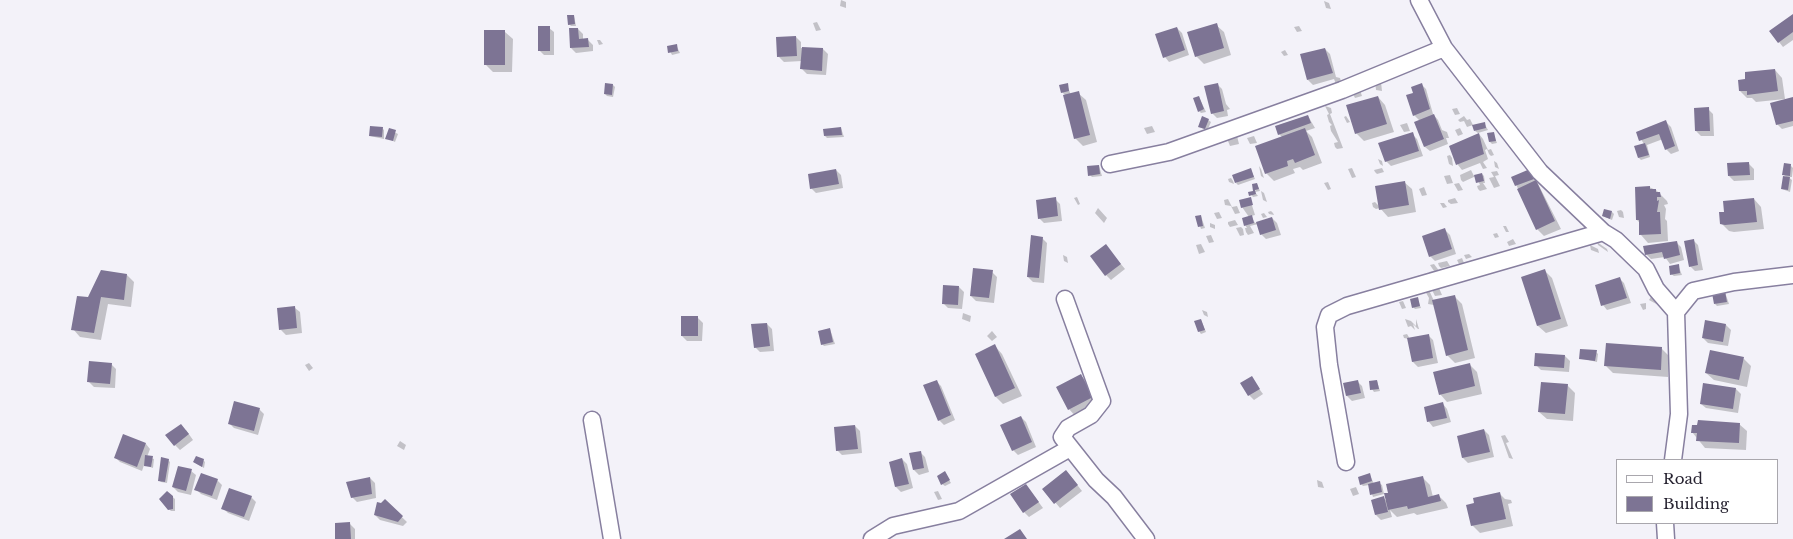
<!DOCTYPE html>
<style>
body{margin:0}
#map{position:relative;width:1793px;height:539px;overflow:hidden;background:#f3f2f9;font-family:"Libre Baskerville",serif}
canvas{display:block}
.legend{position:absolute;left:1616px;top:459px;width:162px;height:65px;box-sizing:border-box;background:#fff;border:1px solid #a9a7ad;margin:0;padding:6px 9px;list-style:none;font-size:15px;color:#272331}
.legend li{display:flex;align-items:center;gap:10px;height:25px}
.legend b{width:25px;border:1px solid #a9a7ad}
</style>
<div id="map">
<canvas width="1793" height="539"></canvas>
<ul class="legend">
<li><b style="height:6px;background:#fff"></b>Road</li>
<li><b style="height:14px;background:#7d7494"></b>Building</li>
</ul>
</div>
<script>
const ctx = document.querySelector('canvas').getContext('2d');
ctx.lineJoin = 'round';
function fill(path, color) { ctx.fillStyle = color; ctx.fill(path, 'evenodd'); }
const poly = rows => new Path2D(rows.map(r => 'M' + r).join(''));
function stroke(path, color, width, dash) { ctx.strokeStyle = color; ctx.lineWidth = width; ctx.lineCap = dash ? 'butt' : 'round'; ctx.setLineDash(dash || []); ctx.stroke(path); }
fill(poly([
 [841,0,846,2,846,8,840,6],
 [1324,1,1329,3,1331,9,1326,8],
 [1793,15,1793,40,1783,47,1779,42],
 [574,16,576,26,571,26,569,24],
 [817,22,821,30,816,31,813,23],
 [1216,25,1224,32,1231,55,1204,64,1196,56],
 [1299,26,1302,31,1297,32,1294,27],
 [549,28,554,32,554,55,544,55,539,50],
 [1177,28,1182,33,1189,55,1169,62,1165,57],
 [578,29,583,34,583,40,588,40,593,45,593,51,576,53,571,48],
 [505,32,513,39,512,72,493,72,486,65],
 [796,37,801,42,801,48,823,49,828,54,826,75,807,74,802,69,802,61,784,62,779,57],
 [597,40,600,40,603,44,599,45],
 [676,45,680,53,672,55,668,47],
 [1325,49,1330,54,1336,77,1340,78,1342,85,1336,84,1334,79,1313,85,1308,80],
 [1285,50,1288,55,1284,56,1281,52],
 [1775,70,1782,78,1785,99,1756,102,1752,98,1747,98,1740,91],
 [1375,80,1381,82,1382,91,1376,90],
 [1421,84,1426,89,1433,114,1438,120,1442,130,1447,132,1449,138,1446,138,1448,144,1430,151,1425,147,1420,121,1414,115,1414,93],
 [613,85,615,87,613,97,607,96,605,94],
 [1067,85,1071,95,1078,93,1086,100,1097,142,1083,146,1075,138,1066,96,1062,92],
 [1218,85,1222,89,1226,104,1230,109,1227,110,1228,116,1217,118,1212,113],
 [1351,90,1360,90,1362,96,1355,98],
 [1199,97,1206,112,1201,113,1199,111],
 [1378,97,1385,105,1394,132,1364,141,1356,133],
 [1793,99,1793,126,1782,129,1777,124],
 [1325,106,1331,108,1332,113,1330,114,1343,148,1337,149,1335,147,1334,143,1338,142,1331,131,1330,126,1332,125,1329,122,1327,115,1329,114],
 [1457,108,1460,114,1455,115,1452,109],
 [1708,109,1713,114,1714,136,1701,136,1696,131],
 [1308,116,1315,128,1306,131,1312,137,1322,163,1303,170,1300,167,1293,169,1295,173,1274,181,1266,173,1283,138,1279,134],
 [1346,116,1350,122,1347,123,1344,117],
 [1464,116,1467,120,1470,119,1473,125,1467,127,1464,121,1460,122,1458,120],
 [1208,120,1211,122,1207,131,1200,127],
 [1666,122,1671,127,1679,151,1671,154,1666,149,1663,139,1647,145,1650,157,1641,160,1639,158,1644,144,1637,133],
 [1407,123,1410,131,1404,132,1400,125],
 [1484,123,1488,130,1478,133,1475,131],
 [1152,126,1155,132,1147,134,1144,128],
 [382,128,384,130,384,139,370,136],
 [841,128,844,137,827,138,825,136],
 [1460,128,1463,134,1458,136,1455,130],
 [390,130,398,134,395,142,387,138],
 [1493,133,1497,143,1492,144,1490,142],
 [1412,134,1417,139,1423,156,1391,166,1386,161],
 [1479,134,1483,139,1488,150,1491,149,1494,155,1491,156,1489,154,1487,149,1485,150,1488,159,1483,162,1487,168,1483,169,1480,163,1462,170,1458,165,1450,146],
 [1226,136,1237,136,1239,144,1230,146],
 [1254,136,1257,143,1250,144,1247,138],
 [1450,155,1452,158,1453,166,1449,164,1447,156],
 [1378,159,1382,161,1383,166,1380,164],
 [1494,161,1497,163,1499,169,1495,167],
 [1749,164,1754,169,1754,180,1734,181,1729,176],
 [1099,166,1102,176,1092,177,1090,175],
 [1259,166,1261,169,1264,178,1261,176],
 [1791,166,1793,168,1792,177,1788,177,1792,180,1790,192,1782,189,1787,178,1783,174],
 [1352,168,1356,177,1352,178,1348,169],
 [1382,168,1384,172,1377,174,1375,172,1374,170],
 [836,170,841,175,843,188,816,193,811,188],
 [1251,170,1255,179,1238,185,1236,183],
 [1471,170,1474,176,1482,174,1484,176,1485,183,1483,183,1487,189,1480,191,1478,189,1477,186,1480,185,1476,176,1463,182,1461,180,1460,175],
 [1497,171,1499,175,1495,176,1500,186,1494,188,1489,178,1494,177,1491,172],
 [1450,175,1453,183,1447,184,1444,176],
 [1534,176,1561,229,1544,236,1537,229,1513,178],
 [1231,178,1233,181,1234,184,1229,182,1228,179],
 [1328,182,1331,189,1328,190,1324,183],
 [1404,182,1412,189,1416,212,1388,217,1380,208,1376,209,1373,207,1372,203,1375,202,1380,207],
 [1459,183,1463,190,1458,191,1454,184],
 [1257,184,1260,191,1255,192,1258,196,1253,197,1250,193,1256,191,1254,189],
 [1424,187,1427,195,1422,196,1419,189],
 [1649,187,1656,190,1667,201,1668,204,1664,205,1666,209,1665,219,1667,221,1668,241,1648,243,1641,235,1640,223,1637,220],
 [1261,191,1264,193,1267,202,1263,200],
 [1077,197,1080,204,1078,205,1074,198],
 [1455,198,1458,203,1451,204,1448,202,1448,200],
 [1055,199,1060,204,1062,221,1044,223,1039,218],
 [1228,199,1232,207,1237,206,1240,213,1235,214,1231,206,1225,205,1224,200],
 [1250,199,1255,215,1251,216,1255,223,1272,218,1277,223,1281,235,1266,239,1261,234,1258,224,1250,226,1254,233,1248,235,1246,232,1245,228,1247,228,1245,225,1249,217,1242,207],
 [1754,199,1761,207,1764,229,1734,232,1729,231,1721,223,1725,213],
 [1440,203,1444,203,1447,207,1443,208],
 [1098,208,1107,218,1104,223,1095,213],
 [1621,210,1623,212,1624,218,1619,217,1617,211],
 [1271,211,1273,213,1274,215,1269,214,1268,212],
 [1219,212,1222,218,1217,219,1214,213],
 [1612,212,1614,214,1612,220,1603,216],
 [1264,213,1267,217,1263,218,1261,214],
 [1201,216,1205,228,1201,229,1197,217],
 [1235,220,1238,225,1230,227,1228,224,1228,222],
 [1210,223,1215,225,1215,229,1210,227],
 [1503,226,1506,226,1509,232,1506,232],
 [1241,227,1246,232,1243,229,1244,235,1240,236,1236,228],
 [1445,230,1450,235,1456,254,1435,261,1430,256],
 [1497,233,1499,237,1495,238,1493,234],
 [1211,235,1214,242,1209,243,1206,236],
 [1042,238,1047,243,1044,283,1033,282,1028,277],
 [1513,239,1516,244,1509,246,1507,242],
 [1693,240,1698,245,1703,270,1695,271,1690,266],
 [1597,242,1607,249,1608,252,1598,245],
 [1676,242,1681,247,1684,260,1670,264,1665,257,1651,259,1646,254],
 [1201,244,1205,252,1199,254,1196,245],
 [1590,245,1598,249,1599,253,1591,250],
 [1106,246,1125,269,1111,280,1106,275],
 [1469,254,1472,257,1466,259,1464,255],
 [1063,255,1067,257,1068,263,1064,261],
 [1462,258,1464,263,1459,264,1457,260],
 [1447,261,1450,266,1441,268,1439,266,1438,263],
 [1434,264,1440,272,1430,276,1429,272,1434,271,1430,265],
 [1678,265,1682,275,1674,276,1671,274],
 [1545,271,1552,278,1568,326,1546,333,1538,326],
 [992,272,997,277,994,303,976,301,971,296],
 [127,275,134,282,131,307,108,304,101,340,80,337,73,329,88,299],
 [1619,278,1624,283,1631,303,1607,310,1603,305],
 [959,287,964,292,962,309,948,308,943,303],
 [1439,288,1442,295,1435,296,1432,290],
 [1429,290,1434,301,1454,296,1462,304,1475,358,1455,363,1447,355,1434,305,1428,304,1429,298,1425,291],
 [1725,292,1729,304,1717,306,1715,304],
 [1652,295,1660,306,1649,300],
 [1417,298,1421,308,1415,309,1413,307],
 [1403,301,1406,308,1402,309,1399,302],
 [1646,303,1646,309,1643,310,1640,304],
 [295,308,300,312,302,333,286,335,281,330],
 [1202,310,1207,312,1208,317,1204,315],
 [963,313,971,316,970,322,962,319],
 [698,318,703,323,702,341,687,341,682,336],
 [1405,319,1411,321,1416,326,1416,319,1419,329,1418,329,1413,324,1415,330,1411,326,1408,327],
 [1201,320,1206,332,1201,334,1199,331],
 [1706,321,1726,325,1731,330,1728,346,1708,343,1703,338],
 [767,324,772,329,774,351,760,352,755,347],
 [830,329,835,344,824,346,822,344],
 [992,331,997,337,992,341,987,336],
 [1407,334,1410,339,1428,335,1433,340,1438,363,1418,367,1413,362,1409,339,1404,338,1403,335],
 [995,346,1002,354,1022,396,1003,404,996,397,976,354],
 [1662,349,1669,356,1668,377,1613,373,1606,366],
 [1596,352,1598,354,1597,362,1580,358],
 [1537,354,1565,356,1570,361,1569,372,1541,370,1536,365],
 [1744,359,1751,366,1747,387,1714,380,1706,373],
 [309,363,313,368,309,371,305,365],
 [111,364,116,369,115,388,94,387,89,382],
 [1469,364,1477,372,1482,394,1447,402,1440,394],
 [1081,376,1089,383,1100,405,1076,417,1069,409],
 [1251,378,1263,394,1254,400,1249,395],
 [936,381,941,386,955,420,944,425,939,420],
 [1357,381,1362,386,1365,398,1352,401,1347,396,1345,384],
 [1377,381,1380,391,1374,392,1372,389],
 [1567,385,1575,393,1573,421,1547,419,1539,412],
 [1736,389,1741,394,1738,413,1706,408,1701,404],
 [1443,404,1447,409,1451,422,1433,427,1429,422,1425,408],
 [259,409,264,414,258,435,234,428,229,423],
 [1021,417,1026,422,1036,447,1018,455,1013,450],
 [1739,424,1747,431,1746,450,1705,448,1692,432,1699,426],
 [855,426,860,431,862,453,842,455,837,450],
 [186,430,193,440,180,450,175,445],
 [1484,430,1489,435,1494,457,1468,463,1463,458,1458,437],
 [1505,435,1509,442,1506,443,1513,459,1509,458,1503,441,1501,436],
 [400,441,406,445,404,450,397,446],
 [146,444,150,449,147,457,154,459,153,468,144,465,142,471,120,462,115,457],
 [920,452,925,457,929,472,919,475,914,470],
 [902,459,907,464,913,488,901,492,896,487,890,463],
 [168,460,170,462,167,483,161,482,159,480],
 [203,460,205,462,204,468,194,462],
 [191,471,196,475,191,495,178,492,173,487],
 [945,473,951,483,945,486,942,484],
 [1370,475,1374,484,1379,483,1382,485,1384,494,1373,497,1369,485,1363,486,1361,484],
 [1071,477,1082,491,1060,508,1044,489],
 [1422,477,1430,485,1433,497,1439,496,1446,503,1448,508,1417,515,1414,513,1397,517,1390,510,1392,517,1381,520,1376,515,1372,501,1383,498,1388,502],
 [370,478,375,483,376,498,357,502,352,497],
 [217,480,222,485,217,500,201,494,196,489],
 [1317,480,1322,482,1324,488,1318,487],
 [1026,485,1043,508,1029,517,1024,512],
 [1356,487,1359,494,1353,496,1350,489],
 [938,491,942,499,938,500,934,492],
 [167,492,175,499,175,511,171,511,160,500],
 [1499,493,1505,499,1511,500,1512,503,1508,504,1513,526,1480,533,1472,525],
 [251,497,256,502,249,521,228,513,223,508],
 [385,501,407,522,403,526,380,520,375,515],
 [350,524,355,529,355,539,337,539]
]), '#0003');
fill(poly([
 [1793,14,1793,32,1778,43,1769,31],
 [567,15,574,15,575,24,568,25],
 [1217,23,1224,48,1195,57,1187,32],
 [538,26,550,26,550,51,538,51],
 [1177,27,1185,50,1163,58,1155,34],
 [569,28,578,28,579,39,588,38,589,47,570,48],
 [484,30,505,30,505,65,484,65],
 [796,36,797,56,777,57,776,37],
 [677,44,678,51,668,53,667,46],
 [802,47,823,48,822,71,800,69],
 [1325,48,1333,73,1307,80,1300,54],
 [1775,69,1778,91,1747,95,1747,91,1739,91,1738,80,1745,79,1745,72],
 [605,83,613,84,612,95,604,94],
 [1068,83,1069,91,1061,93,1059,85],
 [1218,83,1224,111,1211,114,1204,86],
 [1422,83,1430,109,1413,116,1406,95,1413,93,1411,87],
 [1079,91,1090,135,1074,139,1063,95],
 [1199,96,1204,109,1198,112,1193,98],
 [1378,96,1387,124,1355,134,1346,105],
 [1793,97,1793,121,1776,125,1770,103],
 [1709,107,1710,131,1695,131,1694,108],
 [1434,114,1444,139,1424,147,1414,122],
 [1308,115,1311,123,1278,135,1275,126],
 [1202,116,1209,119,1205,129,1198,127],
 [1666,120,1675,146,1665,150,1659,134,1639,141,1636,132],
 [1485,122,1486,128,1474,131,1472,125],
 [370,126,383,127,382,137,369,136],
 [841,127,842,135,824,136,823,129],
 [389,128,396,130,393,141,385,139],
 [1305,128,1315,155,1295,163,1293,159,1287,161,1288,166,1265,174,1255,146],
 [1413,132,1419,151,1385,162,1378,143],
 [1494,132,1496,141,1489,142,1487,133],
 [1479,133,1484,154,1456,165,1449,146],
 [1645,143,1649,155,1638,158,1634,146],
 [1749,162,1750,175,1728,176,1727,163],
 [1784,163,1791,164,1790,176,1782,175],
 [1099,165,1100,174,1088,176,1087,166],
 [1251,168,1254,177,1235,183,1232,175],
 [836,169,839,184,810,189,808,174],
 [1530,169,1534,179,1515,186,1511,177],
 [1482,173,1484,181,1476,183,1474,175],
 [1783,176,1790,177,1788,190,1781,189],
 [1536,180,1555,221,1536,230,1517,189],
 [1405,181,1409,205,1379,210,1375,186],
 [1257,183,1259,189,1255,190,1256,194,1249,196,1248,192,1253,191,1252,184],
 [1650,186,1650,189,1656,189,1656,192,1660,192,1661,197,1657,197,1657,201,1659,200,1657,212,1660,212,1661,234,1639,235,1639,220,1636,220,1635,187],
 [1056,197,1058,216,1038,219,1036,200],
 [1251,197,1253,205,1241,208,1239,200],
 [1754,198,1757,222,1725,225,1720,224,1719,212,1724,212,1723,201],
 [1604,209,1612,211,1610,219,1602,216],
 [1201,215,1203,226,1198,227,1195,216],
 [1252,215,1254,223,1244,226,1242,218],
 [1272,217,1276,230,1260,235,1256,222],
 [1445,228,1452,249,1429,257,1422,236],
 [1031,235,1043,237,1039,278,1027,277],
 [1694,239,1698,265,1689,267,1684,241],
 [1677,241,1680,255,1664,259,1662,252,1645,255,1643,246],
 [1106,244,1121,264,1105,276,1090,256],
 [1679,264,1680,273,1670,275,1669,266],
 [973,268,993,270,989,298,970,296],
 [1545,269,1561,319,1537,326,1521,277],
 [101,270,127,274,124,300,101,297,94,333,71,330,77,296,88,297],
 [1620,277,1627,298,1601,306,1595,285],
 [943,285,959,286,958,305,942,304],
 [1725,291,1727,302,1714,304,1712,293],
 [1455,295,1468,350,1446,356,1432,300],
 [1418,297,1420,306,1412,308,1410,299],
 [295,306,297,328,279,330,277,308],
 [681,316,698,316,698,336,681,336],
 [1201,319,1205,330,1198,332,1194,321],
 [1705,320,1726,324,1723,342,1702,338],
 [767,323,770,346,754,348,751,324],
 [830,328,833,342,821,345,818,331],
 [1429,334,1433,358,1412,362,1407,338],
 [1606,343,1662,347,1661,370,1604,366],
 [995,344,1015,388,995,397,975,354],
 [1580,349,1597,350,1595,361,1579,359],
 [1710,350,1744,357,1739,380,1705,373],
 [1535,353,1565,355,1564,368,1534,366],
 [89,361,112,363,110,384,87,382],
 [1470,363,1475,386,1439,395,1433,372],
 [1081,374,1093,397,1068,410,1056,387],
 [1252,376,1260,389,1248,396,1240,383],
 [937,380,951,415,938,421,923,385],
 [1358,380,1361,393,1346,396,1343,383],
 [1377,380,1379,389,1370,390,1369,381],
 [1541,382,1568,384,1565,414,1538,412],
 [1703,383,1736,388,1733,409,1700,404],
 [234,401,260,408,254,431,228,424],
 [1443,402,1447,418,1427,422,1424,407],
 [1021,416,1032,442,1012,451,1000,425],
 [1698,420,1740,423,1739,443,1696,441,1697,433,1691,433,1692,425,1697,425],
 [181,424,189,434,174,446,165,435],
 [855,425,858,449,836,451,834,427],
 [1484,429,1490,452,1462,458,1457,436],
 [123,434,146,443,137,467,114,458],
 [921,451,924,468,913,470,909,453],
 [145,455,153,456,151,467,144,466],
 [196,456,204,459,202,467,193,462],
 [161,457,169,459,165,482,158,481],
 [902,458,909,484,895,487,889,462],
 [178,466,192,469,186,491,172,487],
 [1066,470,1078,485,1054,504,1042,489],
 [945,471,950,480,941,485,937,476],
 [201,473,218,479,212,496,194,490],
 [1370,473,1372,481,1360,485,1358,477],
 [1423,476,1428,497,1439,494,1441,501,1408,509,1407,506,1388,510,1384,493,1388,493,1386,484],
 [370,477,372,494,351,498,346,482],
 [1380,481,1382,492,1370,495,1368,484],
 [1026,484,1039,502,1023,513,1010,494],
 [229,488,252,496,244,517,221,509],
 [167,491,173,496,173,509,168,510,159,499],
 [1500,492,1506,519,1471,526,1466,505,1474,503,1473,498],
 [1384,496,1388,512,1375,515,1371,500],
 [385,499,403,516,398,522,374,515,377,502,381,503],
 [350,522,351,539,335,539,335,523],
 [1020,529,1027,539,1004,539]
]), '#7d7494');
const minor = poly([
 [1419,0,1444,48],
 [1110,164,1169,152,1342,90,1444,48,1540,172,1603,232,1616,240,1646,269,1656,289,1676,312,1693,291,1734,282,1793,275],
 [1065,299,1102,401,1091,415,1068,428,1062,437,1096,480,1114,497,1146,539],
 [592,420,612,539],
 [1673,460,1679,414,1676,312],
 [1346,462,1329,365,1325,327,1329,315,1347,306,1603,232],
 [1665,523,1666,539],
 [872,539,893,526,959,511,1070,448]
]);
stroke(minor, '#877f9f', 19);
stroke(minor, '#fff', 16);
</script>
